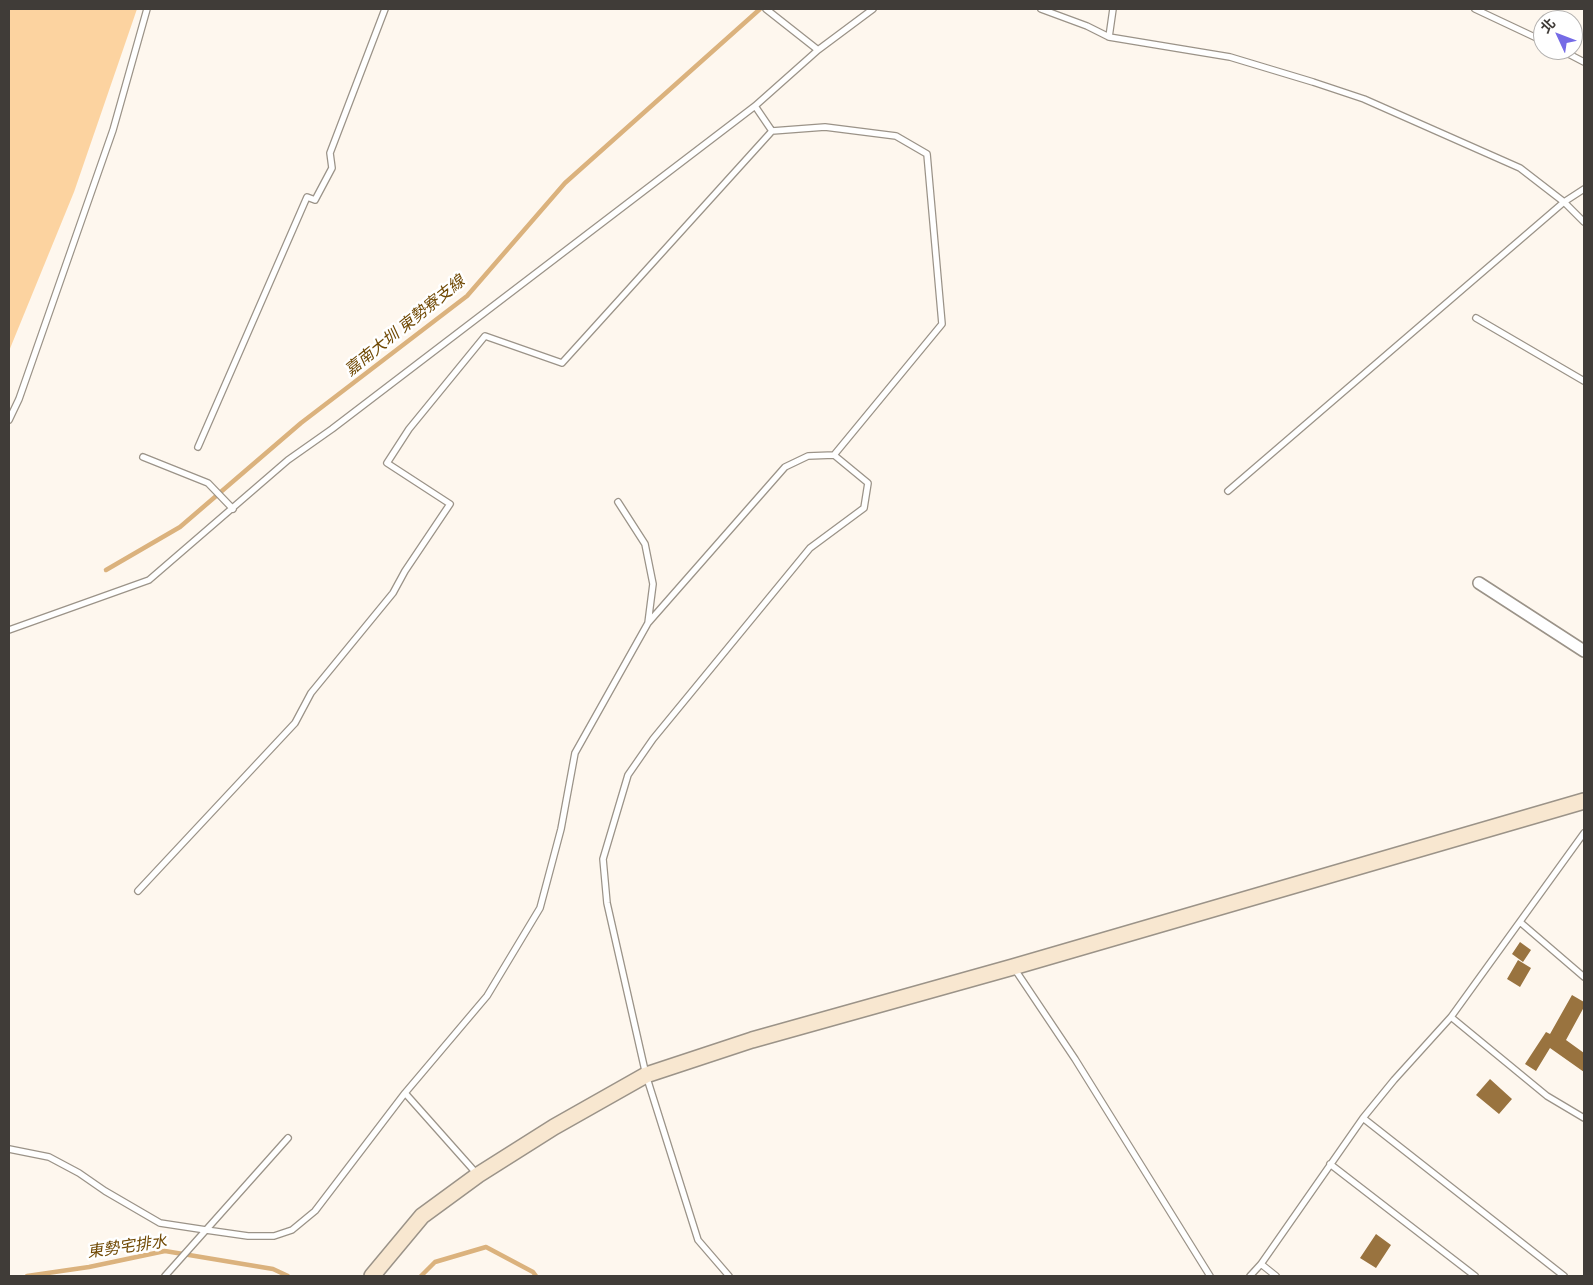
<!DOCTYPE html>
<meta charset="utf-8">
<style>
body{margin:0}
#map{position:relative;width:1593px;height:1285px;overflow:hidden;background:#fef7ee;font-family:Quicksand,"Noto Sans TC",sans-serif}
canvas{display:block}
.frame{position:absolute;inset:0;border:10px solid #403c38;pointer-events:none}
.north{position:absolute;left:1533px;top:10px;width:50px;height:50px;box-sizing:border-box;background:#fff;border:1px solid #b3b1af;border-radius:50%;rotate:313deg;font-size:14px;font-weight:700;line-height:20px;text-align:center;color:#403c38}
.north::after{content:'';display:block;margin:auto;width:18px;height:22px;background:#756be6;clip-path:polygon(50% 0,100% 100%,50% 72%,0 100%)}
</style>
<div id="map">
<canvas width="1593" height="1285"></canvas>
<div class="frame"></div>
<div class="north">北</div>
</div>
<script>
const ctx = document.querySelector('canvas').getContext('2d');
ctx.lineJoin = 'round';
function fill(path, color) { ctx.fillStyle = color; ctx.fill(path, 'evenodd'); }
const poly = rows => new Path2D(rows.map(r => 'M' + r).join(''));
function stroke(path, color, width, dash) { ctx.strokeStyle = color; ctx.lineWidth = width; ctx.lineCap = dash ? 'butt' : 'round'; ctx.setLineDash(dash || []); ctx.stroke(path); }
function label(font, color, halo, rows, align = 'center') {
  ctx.font = font + ' Quicksand,"Noto Sans TC",sans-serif'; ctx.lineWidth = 5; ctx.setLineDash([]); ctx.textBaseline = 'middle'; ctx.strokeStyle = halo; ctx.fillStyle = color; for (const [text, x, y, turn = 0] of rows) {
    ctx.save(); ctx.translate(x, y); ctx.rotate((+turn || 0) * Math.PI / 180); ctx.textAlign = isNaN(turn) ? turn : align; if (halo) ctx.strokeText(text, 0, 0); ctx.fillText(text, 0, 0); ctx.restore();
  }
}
fill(poly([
 [9,9,137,9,74,192,9,351]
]), '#fcd3a0');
stroke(poly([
 [106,570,180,527,301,423,467,296,565,183,760,9],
 [27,1276,89,1267,165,1251,273,1269,288,1276],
 [421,1276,435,1262,486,1247,533,1272,536,1276]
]), '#dbb27d', 4.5);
fill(poly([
 [1520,942,1531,950,1523,962,1512,954],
 [1518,960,1531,968,1520,987,1507,979],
 [1572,995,1584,1002,1584,1007,1566,1040,1584,1053,1584,1072,1550,1048,1536,1071,1525,1064,1546,1032,1550,1034],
 [1490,1079,1512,1099,1499,1114,1476,1095],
 [1376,1234,1391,1245,1376,1268,1360,1258]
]), '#99733f');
const lane = poly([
 [766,9,818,50,873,9],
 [1041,9,1087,26,1109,37,1230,57,1313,82,1364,99,1520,168,1564,202,1584,222],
 [1475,9,1543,41],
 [1109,37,1113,9],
 [1561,50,1584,62],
 [755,106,772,131,825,127,896,136,927,154,942,324,834,455],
 [1476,318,1584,381],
 [9,420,19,399,113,130,147,9],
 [198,447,307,197,315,200,332,168,330,153,385,9],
 [143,457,208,483,233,509],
 [1228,491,1564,202,1584,189],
 [648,623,785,467,808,456,834,455,868,483,864,508,810,548,653,739,628,775,603,859,607,903,646,1075,698,1240,729,1276],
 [9,630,149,580,288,460,332,429,755,106,818,50],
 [138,891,295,723,311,693,393,593,405,571,450,504,387,463,409,429,485,336,562,363,772,131],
 [1520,922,1584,977],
 [1014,968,1075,1059,1210,1276],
 [1451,1017,1547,1096,1584,1118],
 [405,1093,477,1174],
 [1363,1118,1564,1276],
 [9,1149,49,1157,79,1173,105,1191,160,1223,206,1230,288,1138],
 [1330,1164,1475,1276],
 [1261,1264,1276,1276],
 [165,1276,206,1230,248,1236,274,1236,292,1230,315,1211,405,1093,487,996,540,908,561,829,575,753,648,623,653,584,645,544,618,502],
 [1250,1276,1261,1264,1363,1118,1394,1080,1451,1017,1584,833]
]);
const street = poly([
 [1479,583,1584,651]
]);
const secondary = poly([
 [372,1276,422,1216,478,1175,554,1127,646,1075,752,1040,1013,967,1584,801]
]);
stroke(lane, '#9b9388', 8);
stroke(street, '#9b9388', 14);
stroke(secondary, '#9b9388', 18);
stroke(lane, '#fff', 5.5);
stroke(street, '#fff', 11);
stroke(secondary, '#f8e7d0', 15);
label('italic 16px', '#704904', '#fff', [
 ["嘉南大圳 東勢寮支線",405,326,-39],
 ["東勢宅排水",127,1247,-8]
]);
</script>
